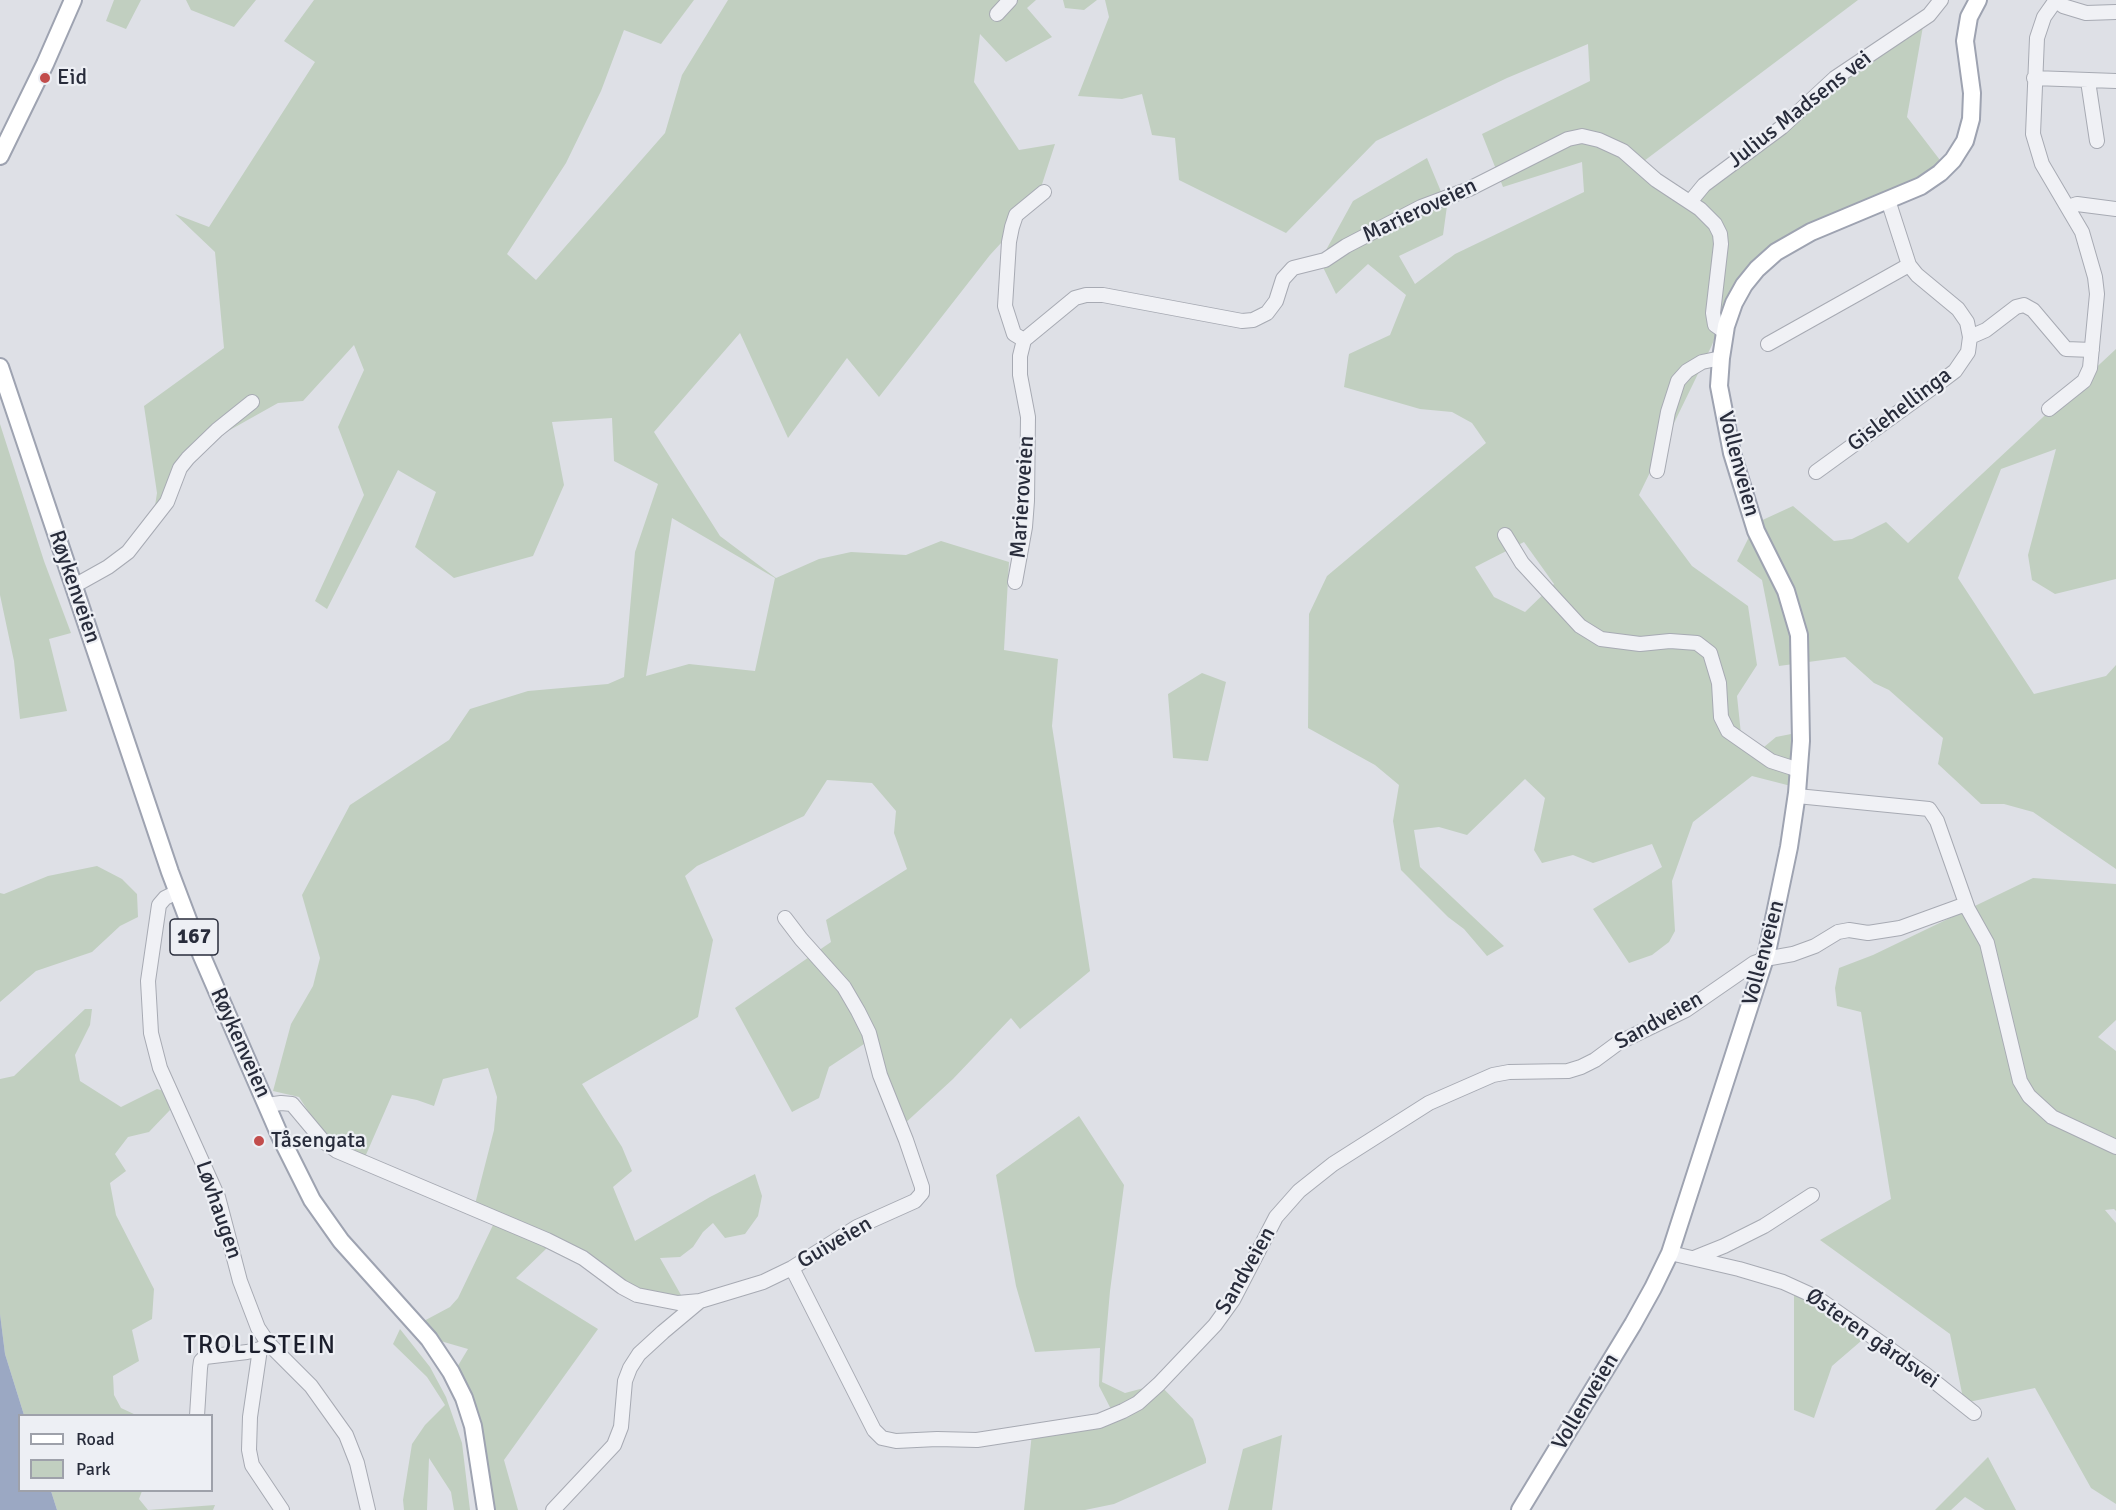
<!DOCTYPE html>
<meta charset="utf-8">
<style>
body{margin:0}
#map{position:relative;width:2116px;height:1510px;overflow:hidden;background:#dee0e6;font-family:Signika,sans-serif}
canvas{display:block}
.legend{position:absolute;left:18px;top:1414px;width:195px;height:78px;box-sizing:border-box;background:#edeff4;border:2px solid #9ea1aa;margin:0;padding:8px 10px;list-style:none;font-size:18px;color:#282c3b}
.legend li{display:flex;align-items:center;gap:12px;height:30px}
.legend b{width:30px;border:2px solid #9ea1aa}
</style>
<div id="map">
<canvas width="2116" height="1510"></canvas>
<ul class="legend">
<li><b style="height:8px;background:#fff"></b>Road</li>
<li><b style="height:16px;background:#c1cfc0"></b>Park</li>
</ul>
</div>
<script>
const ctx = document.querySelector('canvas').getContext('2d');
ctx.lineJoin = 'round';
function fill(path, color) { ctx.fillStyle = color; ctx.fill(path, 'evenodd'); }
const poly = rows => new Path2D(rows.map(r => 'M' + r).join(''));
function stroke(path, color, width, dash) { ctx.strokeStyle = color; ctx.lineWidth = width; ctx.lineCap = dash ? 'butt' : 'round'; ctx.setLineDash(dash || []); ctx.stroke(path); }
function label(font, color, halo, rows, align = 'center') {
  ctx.font = font + ' Signika,sans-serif'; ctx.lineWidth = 4.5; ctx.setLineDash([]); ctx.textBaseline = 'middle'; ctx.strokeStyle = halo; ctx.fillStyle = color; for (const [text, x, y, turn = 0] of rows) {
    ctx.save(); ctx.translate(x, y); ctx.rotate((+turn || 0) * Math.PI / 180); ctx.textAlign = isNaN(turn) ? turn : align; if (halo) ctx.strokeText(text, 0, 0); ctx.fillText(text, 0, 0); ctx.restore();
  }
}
fill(poly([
 [114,0,141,0,126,29,106,21],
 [186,0,256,0,234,27,191,10],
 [314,0,694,0,661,44,624,30,601,91,566,163,507,254,536,280,665,133,682,75,728,0,1036,0,1027,8,1052,37,1006,62,980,34,974,82,1019,150,1055,144,1035,206,990,255,879,397,847,358,788,438,740,333,654,432,720,536,776,578,819,559,851,552,906,555,941,541,1009,562,1004,650,1058,659,1052,726,1090,971,1020,1029,1011,1018,953,1079,902,1126,867,1042,829,1067,819,1098,792,1112,735,1008,831,942,826,920,907,869,894,833,896,811,872,783,827,780,804,816,697,866,685,876,713,940,698,1017,582,1084,622,1147,632,1171,613,1187,635,1241,710,1197,755,1174,762,1196,758,1216,745,1234,725,1238,713,1223,703,1232,693,1247,680,1257,660,1258,685,1302,635,1294,575,1255,473,1212,494,1130,497,1097,488,1068,443,1079,434,1106,417,1100,392,1095,365,1157,322,1133,299,1097,273,1091,291,1024,313,986,320,958,302,895,350,805,449,740,470,709,528,691,608,684,624,677,635,552,658,484,614,461,612,418,552,422,564,485,533,556,454,578,415,547,436,492,398,470,327,609,315,601,364,495,338,427,364,370,354,345,303,401,278,403,196,449,157,510,155,506,157,493,144,406,224,348,215,252,175,214,209,227,315,62,284,41],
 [672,518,775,578,755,671,689,664,646,676],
 [1063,0,1097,0,1084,10,1065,8],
 [1105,0,1858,0,1640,164,1684,195,1925,15,1907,117,1943,164,1918,181,1838,216,1732,293,1712,345,1639,495,1692,566,1748,606,1757,665,1737,696,1741,734,1764,747,1776,737,1796,733,1791,786,1752,776,1693,822,1672,881,1675,931,1669,942,1652,955,1629,963,1593,909,1662,867,1652,844,1593,863,1573,855,1542,863,1534,850,1545,798,1525,779,1467,835,1439,827,1414,830,1420,867,1504,946,1487,956,1464,929,1448,917,1401,870,1393,821,1399,785,1375,765,1308,728,1309,614,1327,576,1486,443,1472,423,1452,412,1420,409,1344,387,1349,354,1390,335,1406,295,1368,264,1336,294,1320,261,1353,201,1427,158,1447,206,1443,235,1399,256,1415,284,1455,254,1584,192,1582,162,1503,187,1482,134,1590,81,1588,44,1507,78,1376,141,1286,233,1179,180,1175,138,1152,135,1142,94,1122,99,1078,96,1109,17],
 [1524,542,1554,584,1525,612,1494,597,1475,567],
 [2116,349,2116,579,2055,594,2032,580,2028,555,2056,449,2001,469,1958,578,2034,694,2106,676,2116,665,2116,869,2033,812,2004,804,1981,804,1938,764,1943,738,1889,690,1874,683,1845,657,1779,666,1762,580,1737,561,1756,523,1793,506,1834,541,1852,539,1886,522,1908,543],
 [0,424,44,561,71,633,49,639,67,711,20,719,14,661,0,595],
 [1202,673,1226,682,1208,761,1173,758,1168,694],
 [97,866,122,879,137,894,138,917,120,926,92,952,36,971,0,1002,0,893,4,894,48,876],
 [2033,878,2116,884,2116,1020,2098,1037,2116,1051,2116,1211,2114,1209,2105,1210,2116,1223,2116,1504,2091,1488,2035,1388,1964,1403,1950,1334,1820,1240,1891,1199,1861,1012,1837,1006,1835,988,1839,968,1873,955],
 [85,1009,92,1009,90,1025,75,1055,80,1081,121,1107,157,1089,164,1091,170,1110,149,1132,128,1137,115,1154,126,1171,110,1183,116,1215,154,1289,152,1319,132,1330,139,1361,113,1376,114,1395,121,1408,136,1415,24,1415,5,1354,0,1314,0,1079,14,1076],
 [1079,1116,1124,1185,1110,1291,1102,1382,1125,1393,1159,1384,1193,1419,1206,1459,1206,1463,1114,1504,1085,1510,1024,1510,1032,1433,1114,1415,1099,1386,1100,1348,1035,1352,1016,1286,996,1175],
 [494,1223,549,1246,516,1278,598,1329,504,1460,518,1510,492,1510,456,1369,468,1349,437,1340,422,1322,450,1307,458,1298],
 [1794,1286,1868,1335,1832,1366,1814,1418,1794,1410],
 [400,1329,430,1367,446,1397,462,1443,470,1510,454,1510,451,1492,429,1458,427,1510,404,1510,403,1500,412,1444,425,1425,445,1405,427,1377,393,1344],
 [1282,1435,1272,1510,1228,1510,1243,1449],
 [1988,1457,2016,1510,1985,1510,1965,1497,1951,1510,1935,1510],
 [51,1491,142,1491,139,1499,148,1510,215,1505,213,1510,57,1510]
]), '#c1cfc0');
fill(poly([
 [0,1314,5,1354,24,1415,20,1416,20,1490,51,1491,57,1510,0,1510]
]), '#9ba8c3');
const minor = poly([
 [2056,0,2063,6,2086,13,2116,12],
 [997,14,1010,0],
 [2034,78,2116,81],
 [2088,81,2097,141],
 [1690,202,1704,185,1782,127,1835,78,1929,15,1941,0],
 [2068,207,2077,204,2116,209],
 [1970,337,1986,330,2016,307,2024,305,2033,310,2066,349,2092,350],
 [1024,340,1014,334,1005,306,1009,242,1012,227,1016,215,1044,192],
 [1768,344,1909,265],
 [2049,409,2084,381,2090,368,2097,294,2095,277,2082,232,2042,164,2033,134,2037,38,2044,17,2056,0],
 [1657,471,1668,412,1678,381,1687,371,1702,362,1721,358],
 [1816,472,1943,380,1955,371,1968,352,1970,337,1967,322,1958,309,1917,275,1909,265,1888,200],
 [1505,535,1522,563,1580,626,1601,639,1640,644,1670,641,1697,643,1710,653,1719,683,1721,717,1728,731,1771,761,1799,770],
 [1015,582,1025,527,1027,501,1028,417,1020,375,1020,356,1024,340,1075,298,1086,295,1103,295,1242,321,1253,320,1267,313,1276,301,1283,279,1293,268,1325,260,1346,246,1421,207,1469,189,1568,139,1582,136,1599,140,1623,151,1656,180,1700,209,1715,224,1720,234,1721,244,1713,313,1715,325,1725,332],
 [74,586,108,567,128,552,167,502,180,468,188,458,217,430,252,402],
 [1797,796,1929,809,1937,821,1968,909,1987,943,2020,1081,2029,1096,2052,1117,2116,1147],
 [177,892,165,898,159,905,148,981,151,1033,160,1068,218,1197,240,1281,258,1328,268,1343,311,1386,346,1435,357,1463,368,1510],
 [267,1105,281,1103,292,1104,323,1141,337,1151,547,1240,583,1258,622,1287,637,1295,678,1303,700,1301],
 [1670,1253,1739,1269,1783,1282,1816,1297,1925,1374,1974,1413],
 [1694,1258,1724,1246,1764,1226,1812,1195],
 [792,1268,874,1430,882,1438,896,1441,937,1439,977,1440,1099,1421,1123,1411,1138,1403,1159,1384,1215,1325,1233,1300,1276,1217,1299,1191,1333,1164,1429,1103,1493,1075,1509,1072,1568,1071,1581,1067,1595,1060,1618,1043,1686,1010,1754,963,1765,959,1793,954,1815,946,1838,932,1849,930,1868,933,1900,928,1966,904],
 [260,1349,250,1417,249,1450,252,1465,282,1510],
 [197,1416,200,1368,201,1361,205,1357,247,1352,260,1349,266,1345],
 [553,1510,614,1445,621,1427,625,1381,630,1368,639,1354,663,1332,700,1301,763,1282,792,1268,857,1227,915,1201,922,1193,922,1187,906,1140,880,1075,869,1033,858,1011,844,987,801,939,785,918]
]);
const major = poly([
 [0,156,45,64,73,0],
 [0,367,170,872,201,954,280,1136,312,1200,341,1241,429,1339,451,1372,464,1398,473,1426,486,1510],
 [1520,1510,1633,1324,1653,1288,1670,1253,1767,952,1789,847,1797,793,1801,741,1799,635,1786,591,1756,531,1732,453,1719,386,1721,358,1726,326,1734,303,1744,285,1757,269,1776,252,1811,232,1921,186,1940,173,1953,160,1965,141,1971,119,1972,93,1965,41,1969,17,1978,0]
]);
stroke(minor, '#a7aab3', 16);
stroke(major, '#9ea3b1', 20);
stroke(minor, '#f0f1f5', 14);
stroke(major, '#fff', 16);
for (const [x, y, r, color] of [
 [45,78,6,"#c24d4c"],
 [259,1141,6,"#c24d4c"]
]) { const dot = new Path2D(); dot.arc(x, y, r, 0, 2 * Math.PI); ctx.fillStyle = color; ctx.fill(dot); stroke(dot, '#edeff4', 2); }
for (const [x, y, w] of [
 [194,937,48]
]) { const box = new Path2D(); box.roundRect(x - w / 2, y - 18, w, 36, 4.5); ctx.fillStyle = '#edeff4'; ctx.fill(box); stroke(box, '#282c3b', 1.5); }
label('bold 21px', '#282c3b', null, [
 ["167",194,937]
]);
label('22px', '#282c3b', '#edeff4', [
 ["Eid",57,78],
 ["Tåsengata",271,1141]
], 'left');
label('22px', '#282c3b', '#edeff4', [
 ["Julius Madsens vei",1800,110,-38],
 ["Marieroveien",1420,211,-25],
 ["Gislehellinga",1900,410,-37],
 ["Vollenveien",1738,464,75],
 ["Marieroveien",1023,497,-86],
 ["Røykenveien",74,587,71],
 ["Vollenveien",1764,953,-75],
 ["Sandveien",1659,1021,-29],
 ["Røykenveien",240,1043,66],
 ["Løvhaugen",218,1210,71],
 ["Guiveien",835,1243,-30],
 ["Sandveien",1246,1271,-60],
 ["Østeren gårdsvei",1872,1339,35],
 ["Vollenveien",1586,1402,-59]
]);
ctx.letterSpacing = '1.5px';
label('26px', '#1b1e2c', '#edeff4', [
 ["TROLLSTEIN",260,1346]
]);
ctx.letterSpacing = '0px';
</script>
